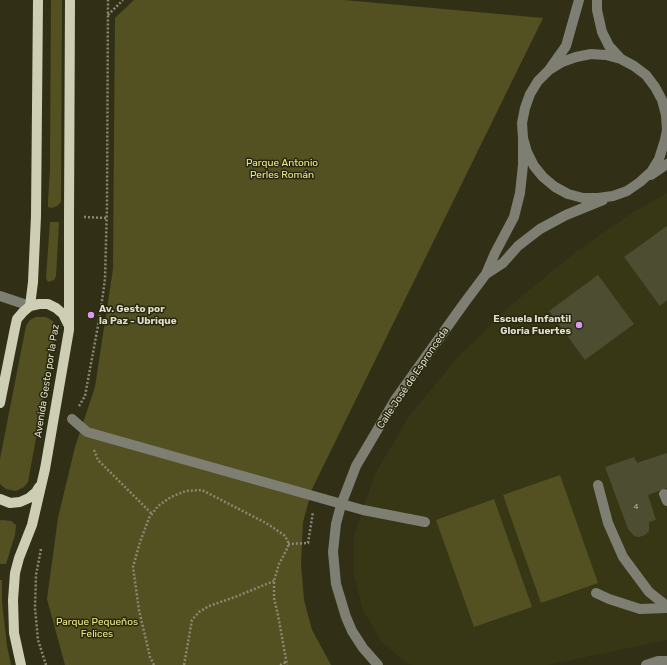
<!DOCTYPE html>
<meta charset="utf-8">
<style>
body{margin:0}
canvas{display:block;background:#313017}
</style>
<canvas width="667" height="665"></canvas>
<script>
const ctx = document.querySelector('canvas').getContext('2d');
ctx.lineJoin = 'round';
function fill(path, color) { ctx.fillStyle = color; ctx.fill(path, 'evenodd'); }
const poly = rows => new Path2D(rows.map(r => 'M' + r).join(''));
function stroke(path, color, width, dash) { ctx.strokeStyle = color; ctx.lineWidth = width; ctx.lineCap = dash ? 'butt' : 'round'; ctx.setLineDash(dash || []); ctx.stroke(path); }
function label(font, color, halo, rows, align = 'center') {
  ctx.font = font + ' Rubik,sans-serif'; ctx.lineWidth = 3; ctx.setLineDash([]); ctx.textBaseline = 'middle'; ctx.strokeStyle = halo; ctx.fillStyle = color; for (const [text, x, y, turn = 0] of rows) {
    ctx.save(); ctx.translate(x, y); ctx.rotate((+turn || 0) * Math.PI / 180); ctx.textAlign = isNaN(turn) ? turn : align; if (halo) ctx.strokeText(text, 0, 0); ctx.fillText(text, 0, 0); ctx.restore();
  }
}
fill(poly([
 [667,193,667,640,547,665,413,665,405,662,381,641,363,610,354,575,354,536,375,474,410,415,459,356,508,308,577,251,634,212]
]), '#373615');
fill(poly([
 [51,0,62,0,61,202,57,206,52,208,48,207,48,201,50,169],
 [134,0,344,0,543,18,312,489,303,522,301,564,304,600,312,630,331,665,65,665,47,599,58,518,75,447,95,387,113,269,115,18],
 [50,222,59,222,56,276,54,280,48,282,46,278],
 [36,317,46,317,53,321,56,328,28,482,24,487,16,491,6,489,0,484,0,459,26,326,30,320],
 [560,475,598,583,541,603,503,495],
 [494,499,532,607,474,627,436,520],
 [1,520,11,521,16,525,15,535,6,564,0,564,0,521],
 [0,580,2,580,2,602,7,646,11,665,0,665]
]), '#535121');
fill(poly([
 [667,226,667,300,660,306,624,257],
 [598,275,634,324,585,360,549,311],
 [667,453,667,488,648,495,656,520,649,522,649,531,645,535,639,537,634,536,628,529,605,467,634,457,637,463]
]), '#4d4d32');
stroke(poly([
 [108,15,123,0],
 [84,217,106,218],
 [79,406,85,396,100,315,105,279,107,206,108,0],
 [94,450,98,460,152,514],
 [288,544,308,543,313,512],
 [41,549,36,575,35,608,38,640,46,665],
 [154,665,150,657,139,610,133,567,140,542,149,518,158,506,171,497,186,491,202,490,266,523,284,535,288,541,288,547,279,564,274,581,274,598,278,615,287,665],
 [184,665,192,620,199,612,209,606,235,597,274,581],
 [280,665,286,662]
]), '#888874', 2.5, [2, 2]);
stroke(poly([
 [597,0,597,10,602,32,609,46,621,59],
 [549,70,562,62,576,57,591,54,606,55,621,59,634,66,646,75,655,87,662,100,666,115,667,130,665,140,659,159,651,172,640,182,627,191,613,196,598,198,583,198,568,194,555,187,543,177,534,166,527,152,523,138,522,123,525,108,530,94,538,81,549,70,566,46,579,0],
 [651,175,667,164],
 [486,274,503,263,518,246,540,229,566,215,603,200],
 [0,296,30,306],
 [72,419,87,432,363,510,425,522],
 [598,485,608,523,623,557,649,592,667,606],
 [664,494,667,501],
 [596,593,609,599,640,609,667,608],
 [378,665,363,648,352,631,346,617,336,584,333,552,336,524,341,505,356,466,395,400,465,302,486,274,495,253,514,217,520,193,523,165,523,138],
 [646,665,658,661,667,661]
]), '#7e7e72', 10);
stroke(poly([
 [30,306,33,282,36,216,38,0],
 [0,403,15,328,17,319,23,312,30,306,39,304,48,304,56,308,63,314,68,324],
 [0,499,10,503,20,502,29,498,36,492,39,487],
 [21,665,14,633,13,600,15,573,19,558,32,525,45,469,69,330,69,217,70,0]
]), '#ceceb4', 10);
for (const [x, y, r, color] of [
 [91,315,4,"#dc99f4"],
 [579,325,4,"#dc99f4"]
]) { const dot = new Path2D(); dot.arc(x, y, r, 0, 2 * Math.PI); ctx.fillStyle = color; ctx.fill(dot); stroke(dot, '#28270d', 1.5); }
label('8px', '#babaa8', null, [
 ["4",636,507]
]);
label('10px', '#ece889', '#28270d', [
 ["Parque Antonio",282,163],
 ["Perles Román",282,175],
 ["Parque Pequeños",97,622],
 ["Felices",97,634]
]);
label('bold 10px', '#dedecf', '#28270d', [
 ["Av. Gesto por",99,309],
 ["la Paz - Ubrique",99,321],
 ["Escuela Infantil",571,319,"right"],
 ["Gloria Fuertes",571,331,"right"]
], 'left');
label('10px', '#dedecf', '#28270d', [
 ["Calle José de Espronceda",413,378,-56],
 ["Avenida Gesto por la Paz",47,381,-81]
]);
</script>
